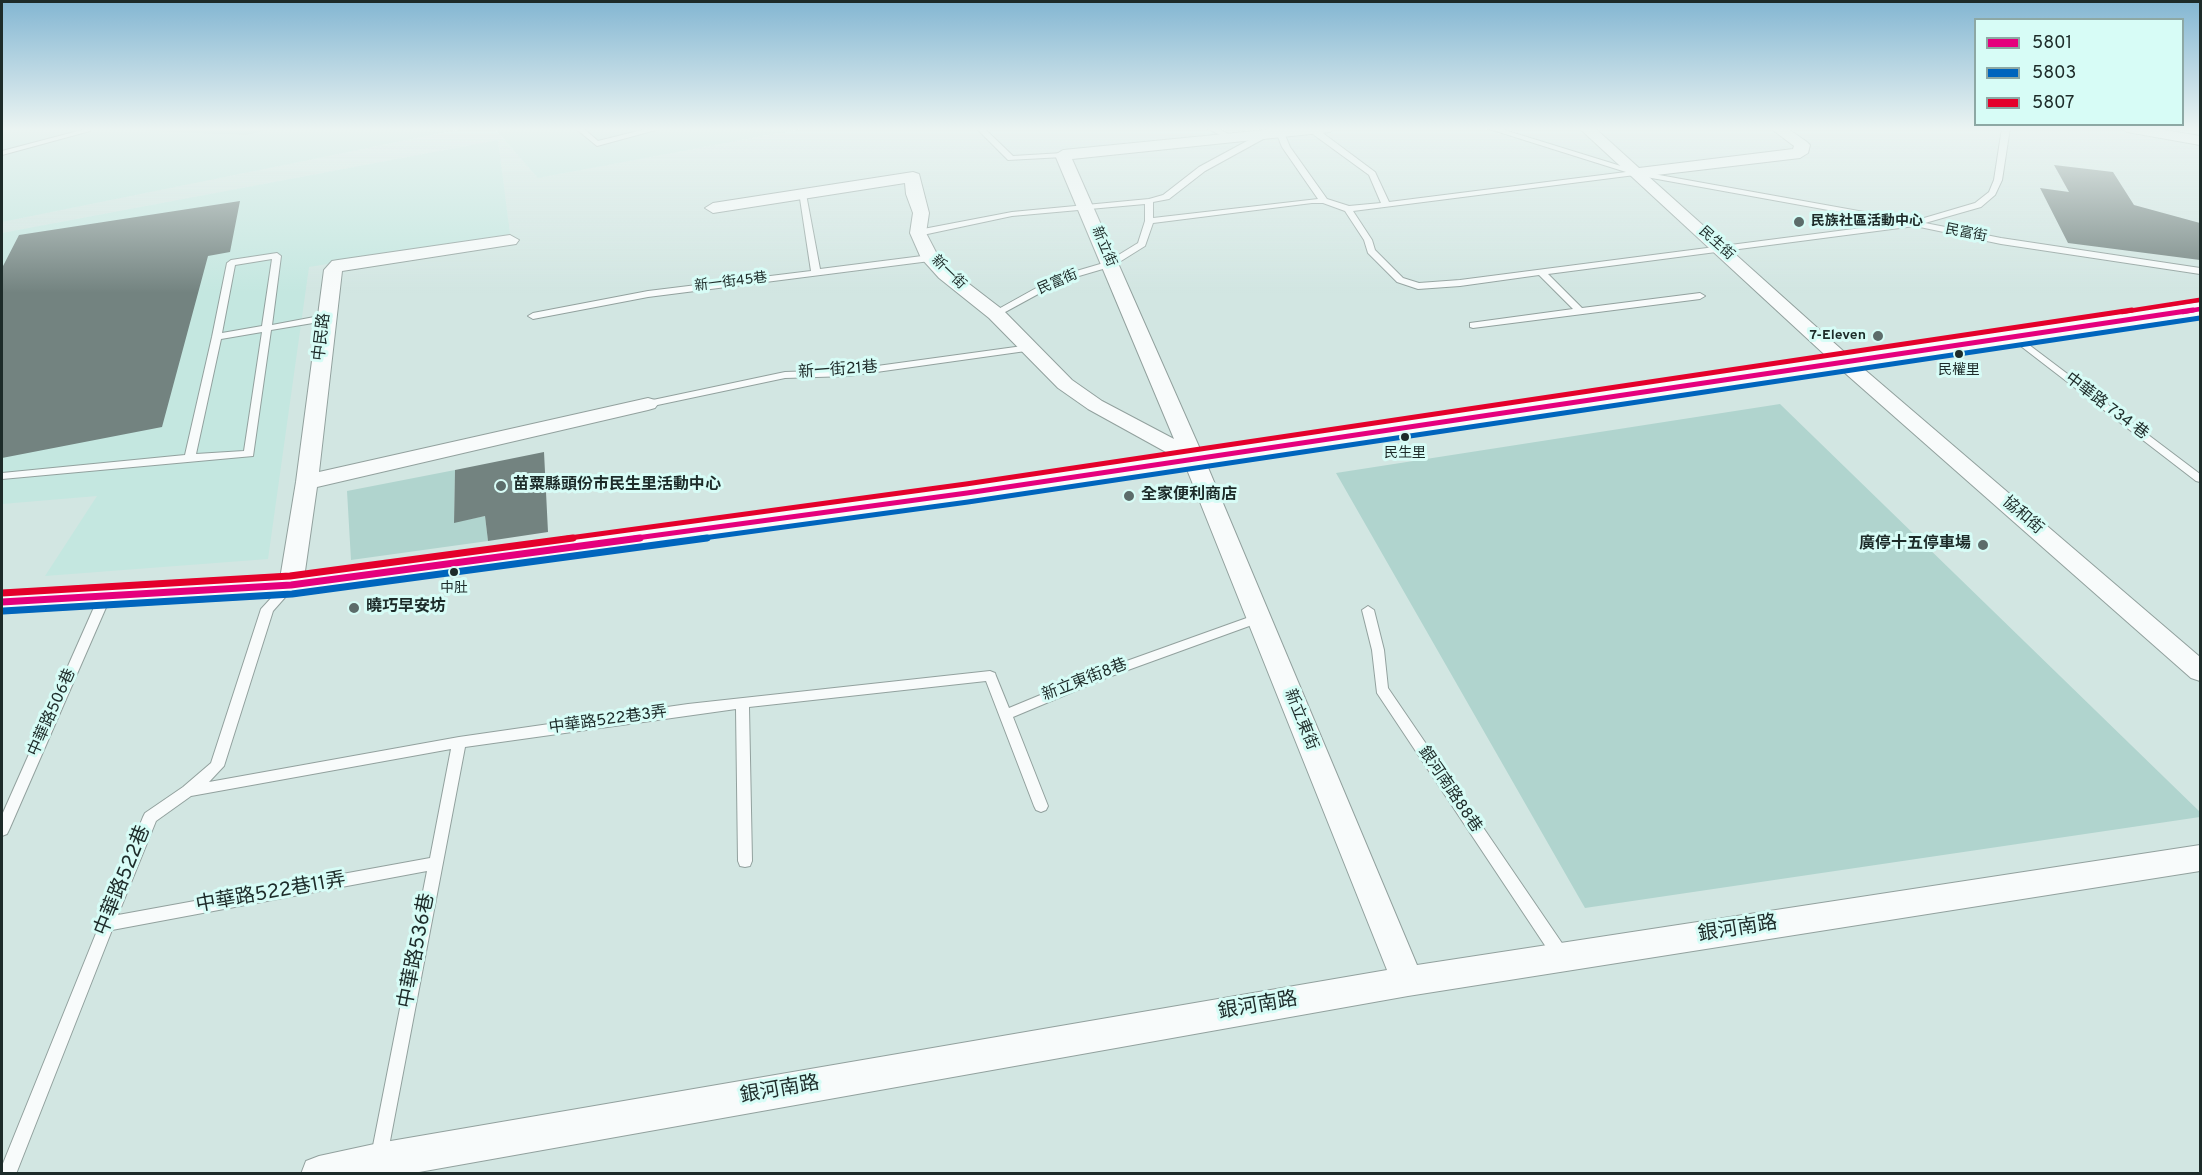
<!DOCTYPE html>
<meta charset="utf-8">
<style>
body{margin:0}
#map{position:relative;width:2202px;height:1175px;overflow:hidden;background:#d2e6e2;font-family:Overpass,sans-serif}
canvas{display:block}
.frame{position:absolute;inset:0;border:3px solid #1d2b29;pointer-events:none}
.legend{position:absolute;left:1974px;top:18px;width:210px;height:108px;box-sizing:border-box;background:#d7fcf6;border:2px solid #8da8a4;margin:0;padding:8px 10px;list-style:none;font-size:18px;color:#1d2b29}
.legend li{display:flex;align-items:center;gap:12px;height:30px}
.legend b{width:30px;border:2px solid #8da8a4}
</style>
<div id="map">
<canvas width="2202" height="1175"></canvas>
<div class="frame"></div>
<ul class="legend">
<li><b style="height:8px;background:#e5007d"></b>5801</li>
<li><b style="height:8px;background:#0065bd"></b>5803</li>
<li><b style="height:8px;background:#e4002b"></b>5807</li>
</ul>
</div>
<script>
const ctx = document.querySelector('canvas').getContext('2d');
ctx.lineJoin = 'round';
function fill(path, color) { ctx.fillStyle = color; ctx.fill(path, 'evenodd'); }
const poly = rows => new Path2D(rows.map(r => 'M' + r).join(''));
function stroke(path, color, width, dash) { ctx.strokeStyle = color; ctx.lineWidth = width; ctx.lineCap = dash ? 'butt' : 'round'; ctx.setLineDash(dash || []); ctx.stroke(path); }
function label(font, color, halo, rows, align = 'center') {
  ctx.font = font + ' Overpass,"Noto Sans TC",sans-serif'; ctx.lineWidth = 6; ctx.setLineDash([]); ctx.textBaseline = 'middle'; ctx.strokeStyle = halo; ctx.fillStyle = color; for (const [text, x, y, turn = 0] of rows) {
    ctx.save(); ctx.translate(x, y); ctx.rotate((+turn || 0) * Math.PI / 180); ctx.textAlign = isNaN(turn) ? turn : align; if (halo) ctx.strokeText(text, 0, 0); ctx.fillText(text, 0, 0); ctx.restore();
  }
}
fill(poly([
 [2,128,467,128,2,222],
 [494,128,806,128,538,178],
 [498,140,510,234,309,267,268,559,45,576,97,496,2,504,2,233]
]), '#c4e7e0');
fill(poly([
 [147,128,276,128,246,135,148,131],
 [1780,404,2200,812,2200,817,1585,908,1336,473],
 [455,470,454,522,485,516,488,541,351,560,347,491]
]), '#b0d4ce');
fill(poly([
 [2054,165,2113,172,2134,205,2200,223,2200,260,2068,243,2040,188,2069,192],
 [240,201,230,252,208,256,162,427,2,458,2,268,19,235],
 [544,452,548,532,488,541,485,516,454,523,455,470]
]), '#738380');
const service = poly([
 [82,128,90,128,90,131,2,155,2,151,82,130,82,128],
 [575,128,583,128,598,141,650,128,663,128,597,146,575,128],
 [976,128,984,128,1013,156,1063,153,1067,155,1063,157,1008,160,976,128],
 [1207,128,1217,128,1236,138,1229,140,1207,128],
 [1271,128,1282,128,1290,147,1327,199,1349,206,1381,203,1369,175,1310,132,1310,128,1316,128,1375,172,1389,202,1626,172,1486,128,1498,128,1637,171,1914,221,1975,203,1989,192,1994,180,2002,128,2010,128,2002,180,1995,195,1981,207,1925,223,2001,238,2200,268,2200,274,2001,244,1915,226,1548,274,1582,308,1700,293,1705,296,1700,299,1473,328,1470,327,1470,323,1573,309,1539,275,1460,286,1418,289,1397,282,1368,253,1364,240,1345,211,1323,203,1312,203,1153,223,1145,246,1113,266,1062,281,996,317,991,314,993,312,1056,277,1107,262,1138,243,1145,221,1145,204,1012,216,918,236,914,233,918,230,1012,212,1149,199,1163,195,1199,167,1271,128],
 [1276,132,1282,147,1318,199,1153,218,1153,202,1169,199,1205,171,1276,132],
 [1635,175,1900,223,1460,280,1419,283,1403,278,1375,250,1372,240,1353,211,1635,175],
 [799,192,806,194,820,269,930,255,934,258,930,261,648,297,533,319,528,316,533,313,648,291,811,271,799,192],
 [277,253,281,256,272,325,325,315,330,318,325,321,271,330,253,456,2,479,2,473,185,455,212,337,227,263,231,260,277,253],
 [272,259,262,326,222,333,235,265,272,259],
 [262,332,244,451,196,454,221,339,262,332],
 [2012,332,2200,474,2200,482,2196,481,2009,337,2009,333,2012,332],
 [1030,345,1035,348,1033,350,848,376,785,378,648,407,643,404,648,401,785,372,848,370,1030,345],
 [290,581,296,585,273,611,224,766,209,782,459,737,688,704,990,671,995,673,996,676,1009,708,1096,672,1255,615,1259,614,1265,618,1263,621,1106,678,1013,717,1048,806,1046,810,1041,812,1036,810,1034,806,986,681,749,707,752,861,750,866,745,867,740,866,738,861,736,709,465,747,386,1162,380,1165,374,1162,371,1156,427,871,112,930,16,1174,2,1174,2,1166,143,817,145,813,183,787,211,763,261,609,286,582,290,581],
 [451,749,430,858,118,915,156,821,191,796,451,749],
 [105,592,111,596,9,830,7,834,2,836,2,815,99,596,105,592],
 [1368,606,1374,610,1384,650,1388,688,1568,952,1570,957,1568,962,1562,964,1556,962,1377,693,1372,650,1362,610,1368,606]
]);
const minor = poly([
 [1285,128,1337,128,1330,132,1072,159,1204,458,1417,965,2200,845,2200,871,1408,996,408,1174,301,1174,306,1161,319,1156,379,1143,1387,970,1184,462,1088,409,1058,388,989,318,939,278,921,258,910,233,913,213,906,194,905,183,713,213,705,208,713,203,913,172,919,174,929,213,926,233,938,256,951,270,1003,310,1072,380,1102,401,1174,439,1055,155,1063,150,1285,128],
 [1579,128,1595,128,1639,168,1793,149,1794,146,1770,128,1787,128,1807,142,1810,145,1808,153,1800,158,1648,176,1851,358,2200,657,2200,681,2191,678,1837,366,1579,128],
 [2120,128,2153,128,2200,136,2200,145,2127,132,2120,128],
 [510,235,519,240,516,244,342,271,319,472,648,398,655,400,658,404,655,408,648,410,317,487,303,585,299,591,291,593,283,591,279,585,296,482,324,270,332,261,338,260,510,235]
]);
const tertiary = poly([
 [2200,302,2200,316,967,502,291,596,2,613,2,591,291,574,329,570,967,484,2200,302]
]);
stroke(service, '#92a19e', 2);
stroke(minor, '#92a19e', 2);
stroke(tertiary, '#92a19e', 2);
fill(service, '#f8fbfb');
fill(minor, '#f8fbfb');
fill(tertiary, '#f8fbfb');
stroke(poly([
 [2183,312,2200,309]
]), '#e5007d', 4.5);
stroke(poly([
 [629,539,967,493,2193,310]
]), '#e5007d', 5);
stroke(poly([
 [2,602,291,585,640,538]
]), '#e5007d', 7);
stroke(poly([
 [696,539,968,502,2200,318]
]), '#0065bd', 5);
stroke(poly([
 [3,611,292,594,707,538]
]), '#0065bd', 7);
stroke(poly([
 [2122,312,2199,300]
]), '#e4002b', 4.5);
stroke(poly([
 [562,539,966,484,2132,310]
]), '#e4002b', 5);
stroke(poly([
 [2,593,290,576,573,538]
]), '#e4002b', 7);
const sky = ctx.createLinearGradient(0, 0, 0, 293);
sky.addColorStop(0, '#83b6d2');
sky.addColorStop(0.44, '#ebf4f2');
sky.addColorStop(1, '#ebf4f200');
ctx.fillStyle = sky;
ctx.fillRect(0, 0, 2202, 293);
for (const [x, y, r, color] of [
 [1799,222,6,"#5c6c6a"],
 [1878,336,6,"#5c6c6a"],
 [1959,354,5,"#1d2b29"],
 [1405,437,5,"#1d2b29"],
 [501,486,6,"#5c6c6a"],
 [1129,496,6,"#5c6c6a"],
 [1983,545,6,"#5c6c6a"],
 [454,572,5,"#1d2b29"],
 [354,608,6,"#5c6c6a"]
]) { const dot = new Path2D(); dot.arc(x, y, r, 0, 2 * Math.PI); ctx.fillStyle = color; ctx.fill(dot); stroke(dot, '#d7fcf6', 2); }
label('bold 14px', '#1d2b29', '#d7fcf6', [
 ["民族社區活動中心",1811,222],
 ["7-Eleven",1866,336,"right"]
], 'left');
label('14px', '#1d2b29', '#d7fcf6', [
 ["民富街",1966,234,11],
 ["民生街",1716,244,42],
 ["新立街",1103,247,67],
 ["新一街",948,273,44],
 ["新一街45巷",731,283,-7],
 ["民富街",1058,283,-23]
]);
label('14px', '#1d2b29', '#d7fcf6', [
 ["民權里",1959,371],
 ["民生里",1405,454],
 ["中肚",454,589]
]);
label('16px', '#1d2b29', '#d7fcf6', [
 ["中民路",323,337,-83],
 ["新一街21巷",838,371,-4],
 ["中華路 734 巷",2106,407,37],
 ["協和街",2022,516,41],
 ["新立東街8巷",1085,681,-21],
 ["中華路506巷",53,713,-66],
 ["新立東街",1300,720,68],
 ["中華路522巷3弄",608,721,-8],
 ["銀河南路88巷",1449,790,56]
]);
label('bold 16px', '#1d2b29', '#d7fcf6', [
 ["苗粟縣頭份巿民生里活動中心",513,486],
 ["全家便利商店",1141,496],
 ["廣停十五停車場",1971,545,"right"],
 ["曉巧早安坊",366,608]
], 'left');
label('20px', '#1d2b29', '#d7fcf6', [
 ["中華路522巷",124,881,-68],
 ["中華路522巷11弄",271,894,-10],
 ["銀河南路",1738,930,-9],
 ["中華路536巷",418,951,-79],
 ["銀河南路",1258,1007,-10],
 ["銀河南路",780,1091,-10]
]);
</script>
